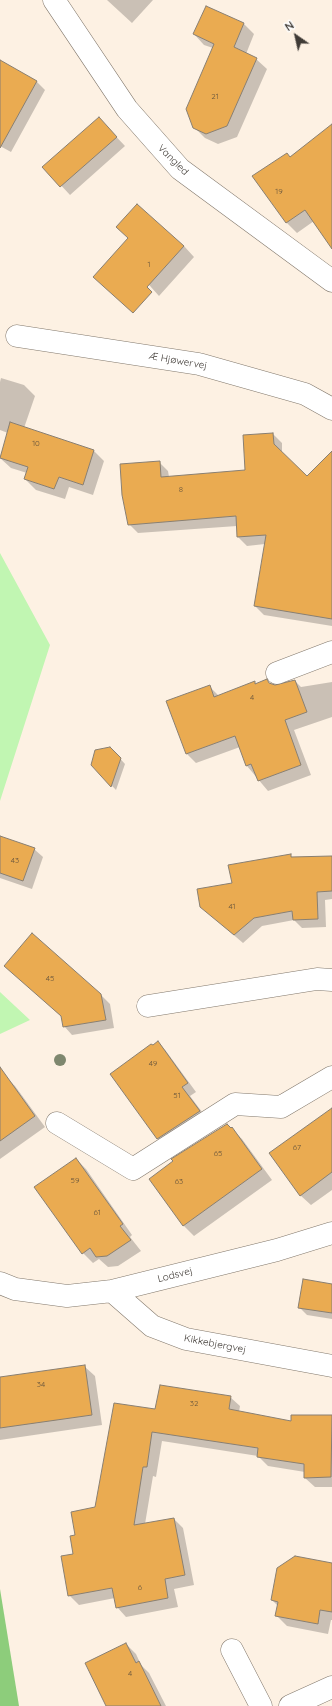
<!DOCTYPE html>
<meta charset="utf-8">
<style>
body{margin:0}
#map{position:relative;width:332px;height:1706px;overflow:hidden;background:#fdf1e3;font-family:Quicksand,sans-serif}
canvas{display:block}
.north{position:absolute;left:276px;top:16px;width:40px;height:40px;-webkit-text-stroke:3px #fff;paint-order:stroke;rotate:326deg;font-size:11px;font-weight:700;line-height:16px;text-align:center;color:#403b36}
.north::after{content:'';display:block;margin:auto;width:14px;height:18px;background:#403b36;clip-path:polygon(50% 0,100% 100%,50% 72%,0 100%)}
</style>
<div id="map">
<canvas width="332" height="1706"></canvas>
<div class="north">N</div>
</div>
<script>
const ctx = document.querySelector('canvas').getContext('2d');
ctx.lineJoin = 'round';
function fill(path, color) { ctx.fillStyle = color; ctx.fill(path, 'evenodd'); }
const poly = rows => new Path2D(rows.map(r => 'M' + r).join(''));
function stroke(path, color, width, dash) { ctx.strokeStyle = color; ctx.lineWidth = width; ctx.lineCap = dash ? 'butt' : 'round'; ctx.setLineDash(dash || []); ctx.stroke(path); }
function label(font, color, halo, rows, align = 'center') {
  ctx.font = font + ' Quicksand,sans-serif'; ctx.lineWidth = 4; ctx.setLineDash([]); ctx.textBaseline = 'middle'; ctx.strokeStyle = halo; ctx.fillStyle = color; for (const [text, x, y, turn = 0] of rows) {
    ctx.save(); ctx.translate(x, y); ctx.rotate((+turn || 0) * Math.PI / 180); ctx.textAlign = isNaN(turn) ? turn : align; if (halo) ctx.strokeText(text, 0, 0); ctx.fillText(text, 0, 0); ctx.restore();
  }
}
fill(poly([
 [0,553,50,645,0,801],
 [0,992,30,1020,0,1034]
]), '#c1f6b2');
fill(poly([
 [0,1589,19,1706,0,1706]
]), '#8dcd7b');
fill(poly([
 [107,0,153,0,132,23],
 [244,24,254,34,246,54,256,59,267,69,237,137,218,144,205,138,194,127,213,48,204,45,194,34],
 [0,61,37,82,45,90,11,152,0,146],
 [332,126,332,245,314,221,297,233,287,223,253,177,290,157],
 [107,127,125,146,70,195,44,167],
 [184,246,194,257,159,296,118,250],
 [1,378,24,385,35,396,24,428,94,451,104,461,93,495,69,487,65,499,36,490,25,479,27,473,11,468,0,458,8,433,0,430,0,382],
 [273,434,282,443,282,454,307,478,332,461,332,626,264,615,255,606,265,544,247,546,238,537,237,526,138,533,129,524,159,462,168,471,169,477,246,471],
 [295,681,301,687,332,682,332,717,294,730,311,775,268,791,247,766,240,747,196,763,186,753,209,686,219,696,255,683,257,684,270,684,275,686],
 [115,753,125,764,116,790,92,765],
 [0,837,34,849,43,857,32,889,0,878],
 [290,855,293,858,332,857,332,899,325,900,326,927,302,928,294,920,262,926,243,943,201,907,233,884],
 [5,966,101,995,110,1004,114,1028,72,1035,64,1026,62,1017],
 [158,1042,166,1051,196,1092,190,1096,208,1120,166,1147,157,1138,153,1047],
 [5,1076,15,1086,45,1127,0,1159,0,1079],
 [332,1110,332,1190,311,1205,300,1195],
 [232,1129,242,1139,272,1180,194,1236,184,1226,150,1179],
 [76,1159,86,1169,132,1235,130,1237,141,1251,118,1266,108,1267,99,1259,93,1263,83,1253],
 [332,1285,332,1319,307,1315,299,1307],
 [84,1366,95,1376,102,1425,0,1440,0,1378],
 [230,1397,240,1406,239,1412,292,1422,292,1416,332,1416,332,1487,315,1487,305,1478,305,1472,268,1466,258,1456,162,1441,156,1477,153,1476,145,1524,174,1519,183,1528,194,1585,174,1589,178,1607,126,1617,117,1607,115,1598,79,1605,69,1595,76,1536,96,1508,156,1411],
 [332,1564,332,1620,331,1620,328,1634,287,1626,276,1615,278,1606,272,1600],
 [126,1644,136,1654,141,1665,149,1673,166,1706,107,1706]
]), '#0003');
const building = poly([
 [206,6,244,23,234,47,257,58,227,126,206,134,193,128,186,109,214,44,193,34,206,6],
 [0,60,37,81,0,148,0,60],
 [99,117,117,137,60,187,42,167,99,117],
 [332,124,332,249,305,210,286,223,252,176,287,153,290,157,332,124],
 [137,204,184,246,147,287,152,292,133,313,93,277,128,238,116,227,137,204],
 [10,422,94,450,83,485,59,477,54,489,24,479,28,467,0,458,10,422],
 [273,433,274,444,307,476,332,451,332,619,254,606,266,535,237,537,236,516,128,525,122,495,120,464,160,461,161,477,245,470,243,435,273,433],
 [267,679,269,683,275,685,295,680,307,712,285,720,301,765,258,781,251,764,246,766,235,736,186,754,166,701,210,685,214,697,255,681,255,684,267,679],
 [110,747,121,758,111,787,91,765,95,750,110,747],
 [0,836,35,848,23,881,0,873,0,836],
 [291,854,291,857,332,856,332,891,317,892,318,919,293,920,292,911,254,918,234,935,200,907,197,889,232,883,228,865,291,854],
 [32,933,101,994,106,1020,63,1027,61,1016,4,966,32,933],
 [158,1041,188,1083,182,1087,200,1111,157,1139,110,1074,151,1044,153,1045,158,1041],
 [0,1067,35,1116,0,1141,0,1067],
 [332,1108,332,1172,300,1196,269,1153,332,1108],
 [227,1124,231,1128,232,1127,262,1169,183,1226,149,1179,173,1161,171,1159,227,1124],
 [76,1158,123,1224,120,1226,131,1240,107,1256,96,1257,90,1248,82,1254,34,1187,76,1158],
 [303,1279,332,1284,332,1313,298,1308,303,1279],
 [85,1365,92,1415,0,1428,0,1377,85,1365],
 [160,1385,231,1396,229,1409,291,1421,291,1415,332,1415,331,1477,304,1478,304,1464,257,1457,258,1448,152,1432,147,1467,143,1467,134,1525,174,1518,185,1575,165,1579,168,1598,116,1608,112,1588,68,1596,61,1556,73,1554,70,1536,75,1535,71,1512,95,1507,114,1403,155,1409,160,1385],
 [295,1556,332,1563,332,1612,320,1610,318,1624,275,1616,278,1602,271,1600,277,1568,295,1556],
 [126,1643,136,1663,139,1661,161,1706,106,1706,85,1663,126,1643]
]);
fill(building, '#eaab51');
stroke(building, '#897f72', 1);
const minor = poly([
 [54,0,127,109,180,169,332,281],
 [17,336,199,364,305,394,332,409],
 [277,673,332,652],
 [148,1006,317,979,332,980],
 [57,1123,133,1169,235,1104,281,1107,332,1077],
 [0,1283,15,1289,67,1296,112,1291,277,1250,332,1233],
 [112,1291,152,1326,186,1339,332,1366],
 [232,1650,261,1706],
 [290,1706,332,1687]
]);
stroke(minor, '#82786c', 23);
stroke(minor, '#fff', 22);
ctx.fillStyle = '#7e876e';
for (const [x, y] of [
 [60,1060]
]) { ctx.beginPath(); ctx.arc(x, y, 6, 0, 2 * Math.PI); ctx.fill(); }
label('8px', '#6a573d', null, [
 ["21",215,97],
 ["19",279,192],
 ["1",149,265],
 ["10",36,444],
 ["8",181,490],
 ["4",252,698],
 ["43",15,861],
 ["41",232,907],
 ["45",50,979],
 ["49",153,1064],
 ["51",177,1096],
 ["67",297,1148],
 ["65",218,1154],
 ["59",75,1181],
 ["63",179,1182],
 ["61",97,1213],
 ["34",41,1385],
 ["32",194,1404],
 ["6",140,1588],
 ["4",130,1674]
]);
label('10px', '#403b36', '#fff', [
 ["Vangled",173,160,45],
 ["Æ Hjøwervej",178,361,10],
 ["Lodsvej",175,1275,-14],
 ["Kikkebjergvej",215,1344,11]
]);
</script>
